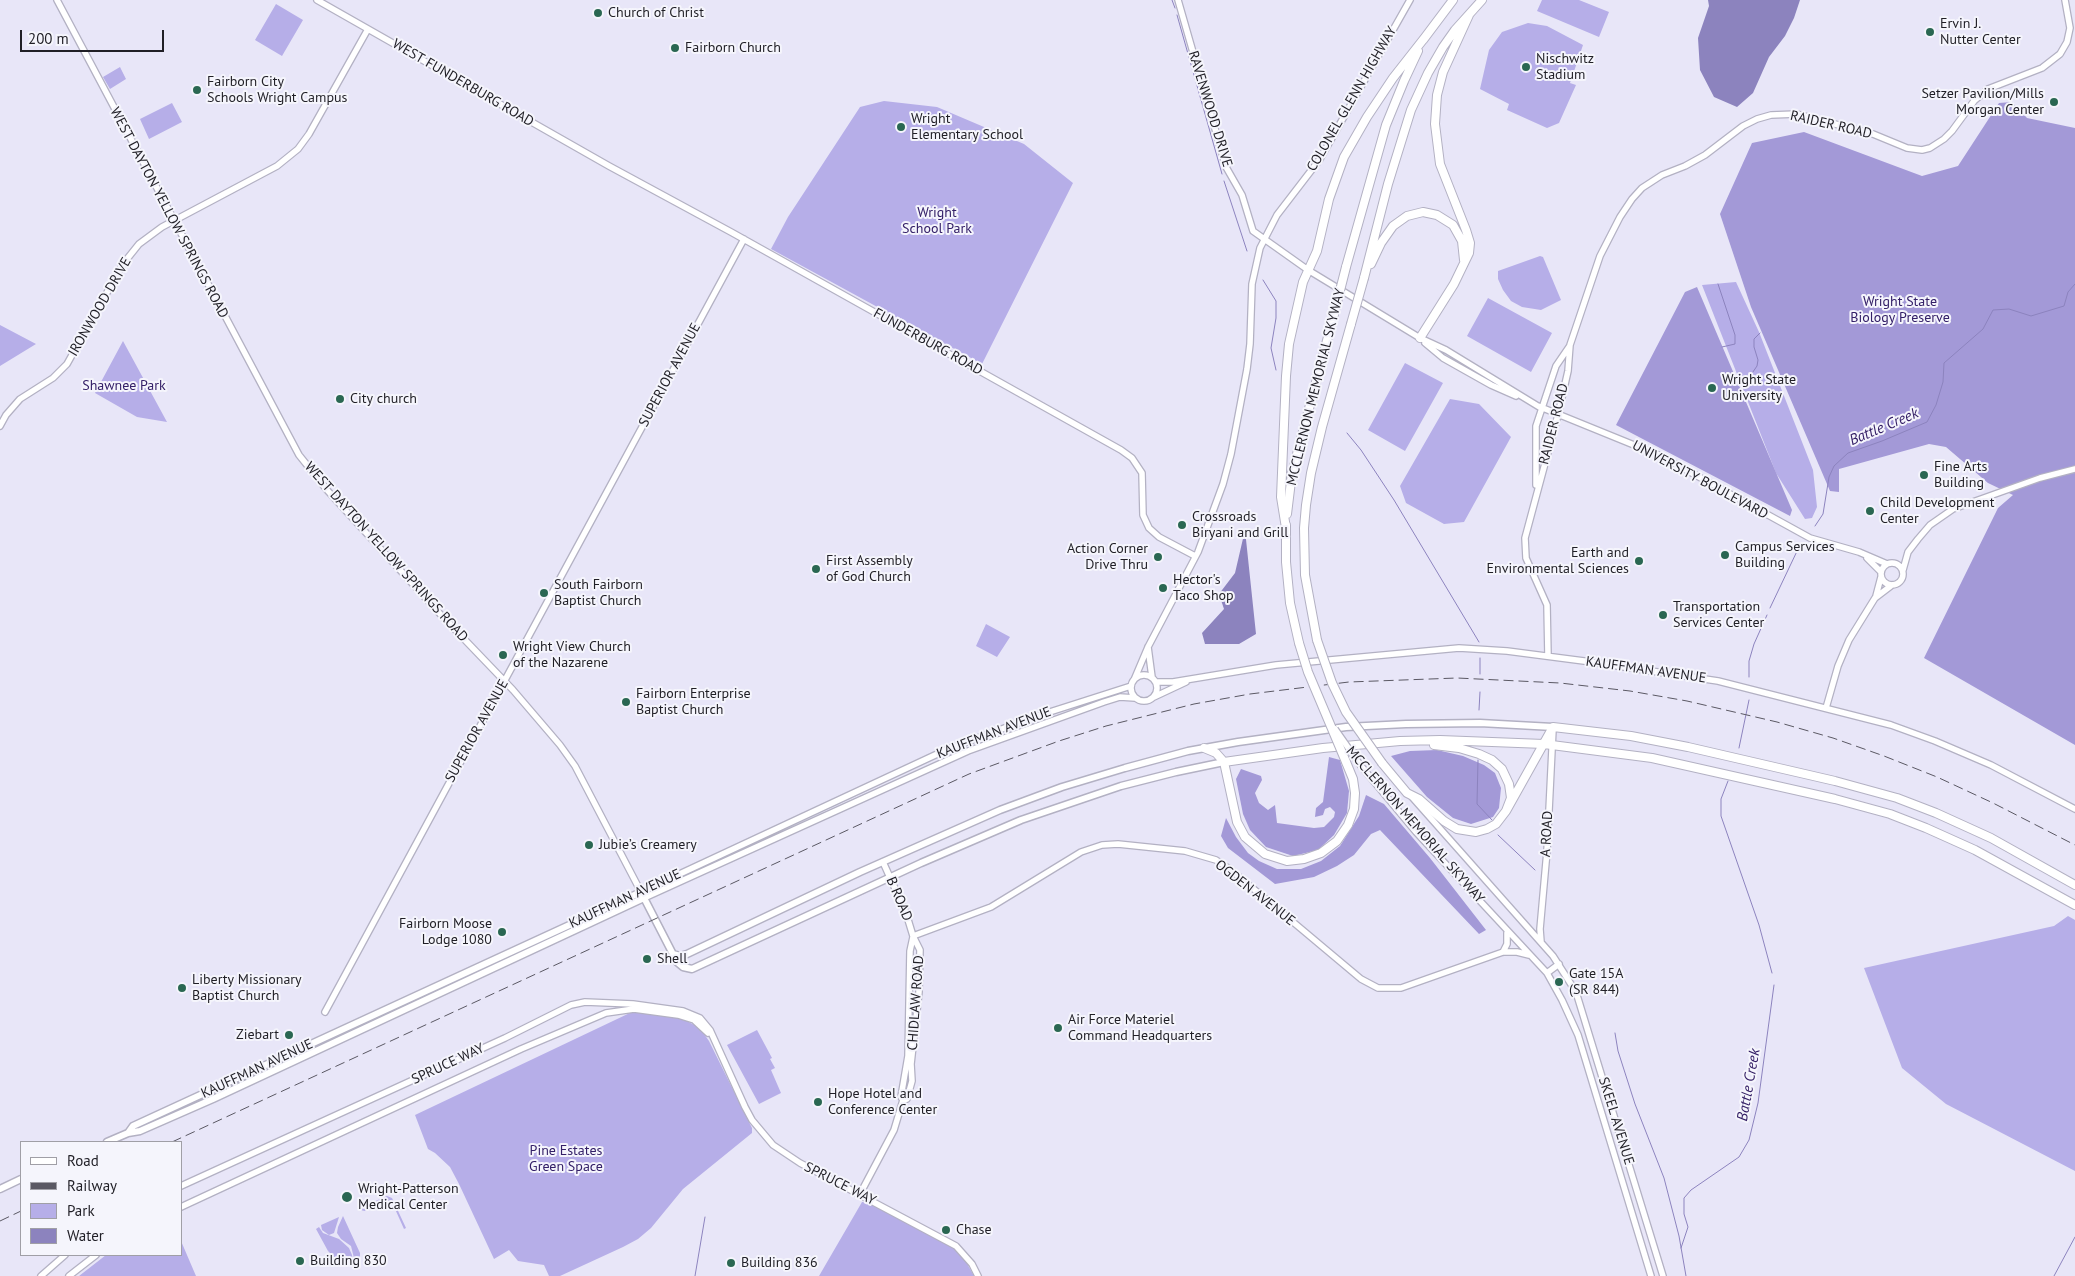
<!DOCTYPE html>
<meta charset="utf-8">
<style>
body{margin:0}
#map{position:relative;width:2075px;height:1276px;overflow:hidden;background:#e8e6f8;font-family:"PT Sans",sans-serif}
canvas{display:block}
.legend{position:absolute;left:20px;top:1141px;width:162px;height:115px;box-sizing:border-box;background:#f5f5fc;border:1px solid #a09fa6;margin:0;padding:6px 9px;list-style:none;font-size:15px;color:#201f26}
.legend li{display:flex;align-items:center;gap:10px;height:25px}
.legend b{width:25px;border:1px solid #a09fa6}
.scale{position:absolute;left:20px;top:30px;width:144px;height:22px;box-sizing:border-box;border:2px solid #201f26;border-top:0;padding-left:6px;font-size:15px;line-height:18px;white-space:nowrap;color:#201f26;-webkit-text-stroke:4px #f5f5fc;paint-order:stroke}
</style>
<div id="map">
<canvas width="2075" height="1276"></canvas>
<ul class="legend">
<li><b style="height:6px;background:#fff"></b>Road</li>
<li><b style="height:6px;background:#5a5863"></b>Railway</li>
<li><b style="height:14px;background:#b6aee8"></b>Park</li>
<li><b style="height:14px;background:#8c83be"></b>Water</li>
</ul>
<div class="scale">200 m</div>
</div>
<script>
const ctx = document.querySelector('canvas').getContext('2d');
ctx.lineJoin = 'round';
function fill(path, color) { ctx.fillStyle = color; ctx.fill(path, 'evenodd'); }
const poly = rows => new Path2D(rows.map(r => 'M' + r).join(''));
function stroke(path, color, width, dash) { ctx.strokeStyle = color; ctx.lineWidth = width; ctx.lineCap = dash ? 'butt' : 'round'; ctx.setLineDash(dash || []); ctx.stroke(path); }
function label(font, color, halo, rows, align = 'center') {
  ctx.font = font + ' "PT Sans",sans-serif'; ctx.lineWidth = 4; ctx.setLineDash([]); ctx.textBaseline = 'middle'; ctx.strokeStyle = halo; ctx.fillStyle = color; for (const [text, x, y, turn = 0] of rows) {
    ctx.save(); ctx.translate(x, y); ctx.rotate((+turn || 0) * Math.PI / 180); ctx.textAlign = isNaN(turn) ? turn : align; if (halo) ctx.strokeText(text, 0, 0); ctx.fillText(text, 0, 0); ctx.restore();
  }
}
fill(poly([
 [1542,0,1579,0,1609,12,1599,37,1537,11],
 [276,4,303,20,282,56,255,40],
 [1528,23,1547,26,1583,45,1570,83,1576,85,1559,123,1547,128,1507,110,1509,104,1480,89,1489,50,1502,32],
 [120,67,126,79,110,89,103,77],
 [884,101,937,107,1024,144,1073,183,982,364,771,249,788,217,860,107],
 [172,103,182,122,149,139,140,119],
 [1540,256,1543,257,1561,300,1541,310,1522,307,1511,301,1503,290,1498,279,1498,271],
 [1736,282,1759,332,1813,470,1817,507,1812,518,1805,519,1776,473,1702,285],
 [1488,298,1552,333,1531,372,1467,336],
 [0,325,36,344,0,366],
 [123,341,167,422,137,417,95,393],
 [1405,363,1443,383,1405,451,1368,430],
 [1450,399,1479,404,1511,437,1464,522,1444,524,1406,503,1400,486],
 [986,624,1010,637,997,657,976,646],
 [2068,916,2075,920,2075,1171,1946,1104,1902,1068,1864,968,2054,926],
 [634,1011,683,1019,700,1028,709,1041,752,1128,752,1133,683,1189,651,1228,638,1239,623,1247,560,1276,549,1276,544,1265,518,1261,509,1250,494,1259,459,1184,450,1167,435,1153,428,1149,415,1115],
 [757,1030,772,1058,770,1059,775,1068,771,1070,781,1093,759,1104,727,1045],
 [387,1196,392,1198,406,1228,404,1229,391,1200,365,1211,360,1210,362,1207],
 [862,1202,868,1202,950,1245,964,1258,974,1276,819,1276],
 [343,1216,360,1253,360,1259,357,1263,355,1262,351,1246,341,1239,337,1233,338,1227],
 [339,1217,334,1233,329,1235,322,1230,321,1225],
 [319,1227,323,1233,339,1239,349,1248,352,1255,353,1264,334,1257,328,1251,316,1229],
 [181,1241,196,1276,79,1276,106,1255,181,1255]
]), '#b6aee8');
fill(poly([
 [2012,102,2027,118,2075,128,2075,745,1924,658,1998,508,2013,495,1988,483,1946,447,1929,444,1839,469,1839,492,1830,491,1751,307,1720,214,1752,143,1804,132,1922,176,1958,166,1999,103],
 [1697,287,1792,510,1790,516,1616,425,1685,292],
 [1437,750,1463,756,1484,765,1495,773,1501,788,1499,808,1493,817,1471,824,1453,818,1427,797,1391,756,1410,751],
 [1329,757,1340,760,1349,791,1347,813,1334,835,1318,850,1293,856,1266,847,1250,830,1243,814,1236,779,1241,769,1261,776,1262,780,1255,793,1259,803,1268,810,1275,805,1277,823,1314,828,1324,827,1334,817,1335,812,1330,807,1325,809,1323,815,1315,817,1316,808,1323,802],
 [1366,795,1384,804,1430,858,1486,930,1479,934,1380,830,1371,834,1354,855,1337,866,1314,877,1275,884,1228,848,1221,836,1226,818,1236,837,1248,853,1259,861,1277,869,1301,869,1321,861,1340,846,1359,816]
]), '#a399d7');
fill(poly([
 [1708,0,1800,0,1794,18,1785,36,1769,57,1753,93,1737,107,1714,97,1700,70,1698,38,1709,6],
 [1245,530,1256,634,1239,644,1205,644,1202,633,1224,609,1219,594,1235,573]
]), '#8c83be');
stroke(poly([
 [1172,0,1175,8],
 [1177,15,1222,174],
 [1224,181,1247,251],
 [1263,280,1276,301,1276,318,1271,348,1276,370],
 [1718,284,1735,335,1735,344,1722,347],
 [1742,388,1757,366,1758,360,1754,347,1754,339,1760,333],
 [1347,433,1361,450,1394,500,1479,642],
 [1815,526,1823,514,1829,477,1834,466,1848,453,1882,441,1927,422,1936,405,1943,382,1944,363,1983,329,1993,310,2009,309,2031,316,2064,306,2068,292,2075,284],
 [1770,608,1799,547],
 [1480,674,1480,658],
 [1749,677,1749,661,1754,644,1767,615],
 [1479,710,1480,692],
 [1739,748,1749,700],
 [1478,760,1477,804,1492,820],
 [1728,781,1721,799,1721,816,1759,925,1772,973],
 [1498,835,1535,870],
 [1615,1033,1618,1051,1635,1104,1664,1178,1679,1236,1686,1276],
 [1681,1248,1688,1227,1684,1214,1684,1198,1691,1190,1739,1157,1749,1140,1758,1103,1774,985],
 [695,1276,705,1217],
 [2054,1276,2075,1237]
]), '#8c83be', 1);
const secondary = poly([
 [57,0,299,455,327,490,442,616,513,690,560,745,575,766,641,892,948,749,1034,717,1131,686],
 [317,0,609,166,731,232,1121,450,1132,458,1142,473,1143,515,1149,528,1159,537,1195,556],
 [1178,0,1226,167,1242,195,1253,231,1308,270,1420,338,1446,350,1541,408],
 [1425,343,1443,358,1491,385,1516,396],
 [1538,406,1661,456,1810,538,1859,552,1887,564],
 [0,426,6,415,20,399,53,378,67,364,123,264,139,244,162,227,277,166,298,149,309,134,368,29],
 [1536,485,1536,426,1556,366,1569,347],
 [1867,558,1881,572],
 '1881 574a11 11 0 1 1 22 0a11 11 0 1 1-22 0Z',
 [1903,570,1908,552,1918,539,1930,525,1953,509,2040,478,2075,469],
 [1876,596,1881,577],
 [1148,647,1152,677],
 [1548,656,1547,605,1526,558,1525,538,1558,415,1568,371,1570,345,1600,256,1620,217,1632,199,1642,188,1662,175,1685,166,1705,155,1743,126,1757,119,1771,115,1797,114,1873,134,1907,148,1922,150,1930,148,1944,139,1952,131,1974,101,1988,89,2042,68,2060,54,2067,42,2070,28,2065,0],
 '1131 688a13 13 0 1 1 26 0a13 13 0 1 1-26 0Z',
 [1134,680,1148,647,1198,552,1223,484,1231,454,1247,369,1250,344,1252,284,1260,248,1277,215,1320,159,1410,0],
 [1156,682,1173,682,1276,665,1459,648,1507,651,1584,661,1718,681,1891,725,1935,741,1991,765,2075,809],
 [1154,697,1186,682],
 [1826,708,1838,666,1849,640,1875,598,1892,585],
 [1361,766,1416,832,1547,973,1562,1000,1578,1035,1651,1276],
 [1412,797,1553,956,1576,992,1663,1276],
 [644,898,968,751,1104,702,1120,697,1135,698],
 [913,936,991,907,1081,852,1102,845,1118,844,1185,851,1216,860,1231,870,1361,979,1378,988,1401,988,1503,952,1517,952,1529,955],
 [1541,942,1540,929,1547,851,1553,729],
 [1503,952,1507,944,1507,933],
 [1547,973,1559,964],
 [325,1012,744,239],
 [903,1100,901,1097,908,1056,910,951,913,937],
 [181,1186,505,1038,571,1005,585,1002,633,1004,683,1011,700,1018,710,1030,745,1107,752,1120,773,1145,800,1163,956,1246,972,1264,978,1276],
 [860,1194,894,1130,903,1100,907,1099,912,1081,911,1064,919,992,920,950,913,936,906,913,883,862],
 [181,1207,521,1049,606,1013,634,1009,678,1015,694,1020,708,1033],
 [41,1276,65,1255],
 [69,1276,96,1255]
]);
const primary = poly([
 [673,954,680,956,687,954,860,872,1000,810,1062,787,1125,768,1188,751,1238,742,1346,727,1406,724,1480,723,1553,727],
 [128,1133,133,1126,641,892,677,962,683,967,692,969,921,863,1021,820,1121,786,1176,772,1224,762],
 [107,1142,128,1133,140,1131,213,1099,644,898],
 [0,1189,21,1179]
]);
const highway = poly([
 [1423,40,1453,0],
 [1371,264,1381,243,1393,226,1407,216,1423,212,1437,215,1453,225,1462,241,1464,260],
 [1346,267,1386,125,1404,81,1418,51],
 [1364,278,1388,184,1411,110,1428,73,1443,47,1455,30,1482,0],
 [1420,338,1454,284,1469,253,1470,243,1466,230,1440,164,1435,124,1437,95,1443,72,1469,15],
 [1287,514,1292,473,1334,314],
 [1286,525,1286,562,1290,603,1299,643],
 [1286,528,1281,497,1286,376,1289,344,1303,282,1317,251,1329,199,1344,157,1367,117,1393,78,1426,36],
 [1317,640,1305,575,1304,528,1306,505,1311,473,1322,427,1351,324],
 [1204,748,1216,753,1224,762,1237,822,1245,837,1265,854,1287,861,1304,859,1321,853,1337,841,1348,825,1354,809,1355,793,1353,779,1346,762],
 [1224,762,1323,748,1400,741,1440,740,1544,744,1652,758,1835,799,1890,814,1926,828,1975,850,2075,905],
 [1382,763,1407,793,1419,799,1444,821,1457,829,1476,832,1487,829,1496,824,1506,811,1511,798,1509,784,1502,769,1492,760,1479,754,1459,748,1434,745],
 [1506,811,1553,727,1631,736,1688,747,1835,781,1897,798,1936,813,1991,838,2075,885]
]);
stroke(secondary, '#b3b1c3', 8);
stroke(primary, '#b3b1c3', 9);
stroke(highway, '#b3b1c3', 10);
stroke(secondary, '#fff', 5.5);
stroke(primary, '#fff', 6);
stroke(highway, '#fff', 8);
stroke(poly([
 [172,1142,969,774,1059,741,1106,726,1194,704,1250,694,1349,682,1457,678,1560,683,1630,691,1687,701,1777,722,1833,738,1884,756,1937,777,1993,803,2075,845],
 [0,1221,21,1211]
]), '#5a5863', 1, [10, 5]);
const secondaryBridge = poly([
 [1335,729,1361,766]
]);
const highwayBridge = poly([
 [1334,314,1346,267],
 [1351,324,1364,278],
 [1317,640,1332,683,1346,712,1382,763],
 [1299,643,1308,672,1346,762]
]);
stroke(secondaryBridge, '#b3b1c3', 8, []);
stroke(highwayBridge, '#b3b1c3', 10, []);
stroke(secondaryBridge, '#fff', 5.5);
stroke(highwayBridge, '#fff', 8);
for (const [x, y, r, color] of [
 [598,13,5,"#2a6752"],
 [1930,32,5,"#2a6752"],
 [675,48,5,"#2a6752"],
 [1526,67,5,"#2a6752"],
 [197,90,5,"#2a6752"],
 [2054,102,5,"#2a6752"],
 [901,127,5,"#2a6752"],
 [1712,388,5,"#2a6752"],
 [340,399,5,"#2a6752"],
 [1924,475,5,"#2a6752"],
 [1870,511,5,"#2a6752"],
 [1182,525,5,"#2a6752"],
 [1725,555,5,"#2a6752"],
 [1158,557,5,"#2a6752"],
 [1639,561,5,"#2a6752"],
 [816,569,5,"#2a6752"],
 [1163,588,5,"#2a6752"],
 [544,593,5,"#2a6752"],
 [1663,615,5,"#2a6752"],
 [503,655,5,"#2a6752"],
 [626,702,5,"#2a6752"],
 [589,845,5,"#2a6752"],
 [502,932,5,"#2a6752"],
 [647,959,5,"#2a6752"],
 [1559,982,5,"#2a6752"],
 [182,988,5,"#2a6752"],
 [1058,1028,5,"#2a6752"],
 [289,1035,5,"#2a6752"],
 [818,1102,5,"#2a6752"],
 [347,1197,6,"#2a6752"],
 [946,1230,5,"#2a6752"],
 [300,1261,5,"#2a6752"],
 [731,1263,5,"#2a6752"]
]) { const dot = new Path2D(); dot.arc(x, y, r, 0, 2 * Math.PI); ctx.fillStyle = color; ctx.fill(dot); stroke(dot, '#f5f5fc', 2); }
label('14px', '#201f26', '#f5f5fc', [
 ["Church of Christ",608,13],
 ["Ervin J.",1940,24],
 ["Nutter Center",1940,40],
 ["Fairborn Church",685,48],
 ["Nischwitz",1536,59],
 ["Stadium",1536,75],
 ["Fairborn City",207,82],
 ["Schools Wright Campus",207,98],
 ["Setzer Pavilion/Mills",2044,94,"right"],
 ["Morgan Center",2044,110,"right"],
 ["Wright",911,119],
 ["Elementary School",911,135],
 ["Wright State",1722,380],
 ["University",1722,396],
 ["City church",350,399],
 ["Fine Arts",1934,467],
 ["Building",1934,483],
 ["Child Development",1880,503],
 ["Center",1880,519],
 ["Crossroads",1192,517],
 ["Biryani and Grill",1192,533],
 ["Campus Services",1735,547],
 ["Building",1735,563],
 ["Action Corner",1148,549,"right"],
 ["Drive Thru",1148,565,"right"],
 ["Earth and",1629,553,"right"],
 ["Environmental Sciences",1629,569,"right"],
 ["First Assembly",826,561],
 ["of God Church",826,577],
 ["Hector's",1173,580],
 ["Taco Shop",1173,596],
 ["South Fairborn",554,585],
 ["Baptist Church",554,601],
 ["Transportation",1673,607],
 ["Services Center",1673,623],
 ["Wright View Church",513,647],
 ["of the Nazarene",513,663],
 ["Fairborn Enterprise",636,694],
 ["Baptist Church",636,710],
 ["Jubie’s Creamery",599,845],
 ["Fairborn Moose",492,924,"right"],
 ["Lodge 1080",492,940,"right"],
 ["Shell",657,959],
 ["Gate 15A",1569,974],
 ["(SR 844)",1569,990],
 ["Liberty Missionary",192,980],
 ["Baptist Church",192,996],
 ["Air Force Materiel",1068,1020],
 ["Command Headquarters",1068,1036],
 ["Ziebart",279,1035,"right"],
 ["Hope Hotel and",828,1094],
 ["Conference Center",828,1110],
 ["Wright-Patterson",358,1189],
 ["Medical Center",358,1205],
 ["Chase",956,1230],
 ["Building 830",310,1261],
 ["Building 836",741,1263]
], 'left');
label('14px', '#201f26', '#f5f5fc', [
 ["WEST FUNDERBURG ROAD",463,83,30],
 ["COLONEL GLENN HIGHWAY",1352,99,-60],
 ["RAVENWOOD DRIVE",1210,109,73],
 ["RAIDER ROAD",1831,125,13],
 ["WEST DAYTON YELLOW SPRINGS ROAD",169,213,62],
 ["IRONWOOD DRIVE",100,307,-60],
 ["FUNDERBURG ROAD",928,342,29],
 ["SUPERIOR AVENUE",670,375,-62],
 ["MCCLERNON MEMORIAL SKYWAY",1316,387,-76],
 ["RAIDER ROAD",1554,424,-76],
 ["UNIVERSITY BOULEVARD",1700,480,28],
 ["WEST DAYTON YELLOW SPRINGS ROAD",386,552,48],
 ["KAUFFMAN AVENUE",1646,670,8],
 ["SUPERIOR AVENUE",477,731,-61],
 ["KAUFFMAN AVENUE",994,733,-21],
 ["MCCLERNON MEMORIAL SKYWAY",1415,825,49],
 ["A ROAD",1547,834,-87],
 ["OGDEN AVENUE",1255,893,38],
 ["KAUFFMAN AVENUE",625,899,-25],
 ["B ROAD",899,899,67],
 ["CHIDLAW ROAD",916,1003,-86],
 ["SPRUCE WAY",448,1064,-25],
 ["KAUFFMAN AVENUE",257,1069,-25],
 ["SKEEL AVENUE",1616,1121,73],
 ["SPRUCE WAY",840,1184,27]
]);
label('14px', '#342068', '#f5f5fc', [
 ["Wright",937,213],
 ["School Park",937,229],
 ["Wright State",1900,302],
 ["Biology Preserve",1900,318],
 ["Shawnee Park",124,386],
 ["Pine Estates",566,1151],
 ["Green Space",566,1167]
]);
label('italic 15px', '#321d64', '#f5f5fc', [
 ["Battle Creek",1884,427,-23],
 ["Battle Creek",1749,1085,-80]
]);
</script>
